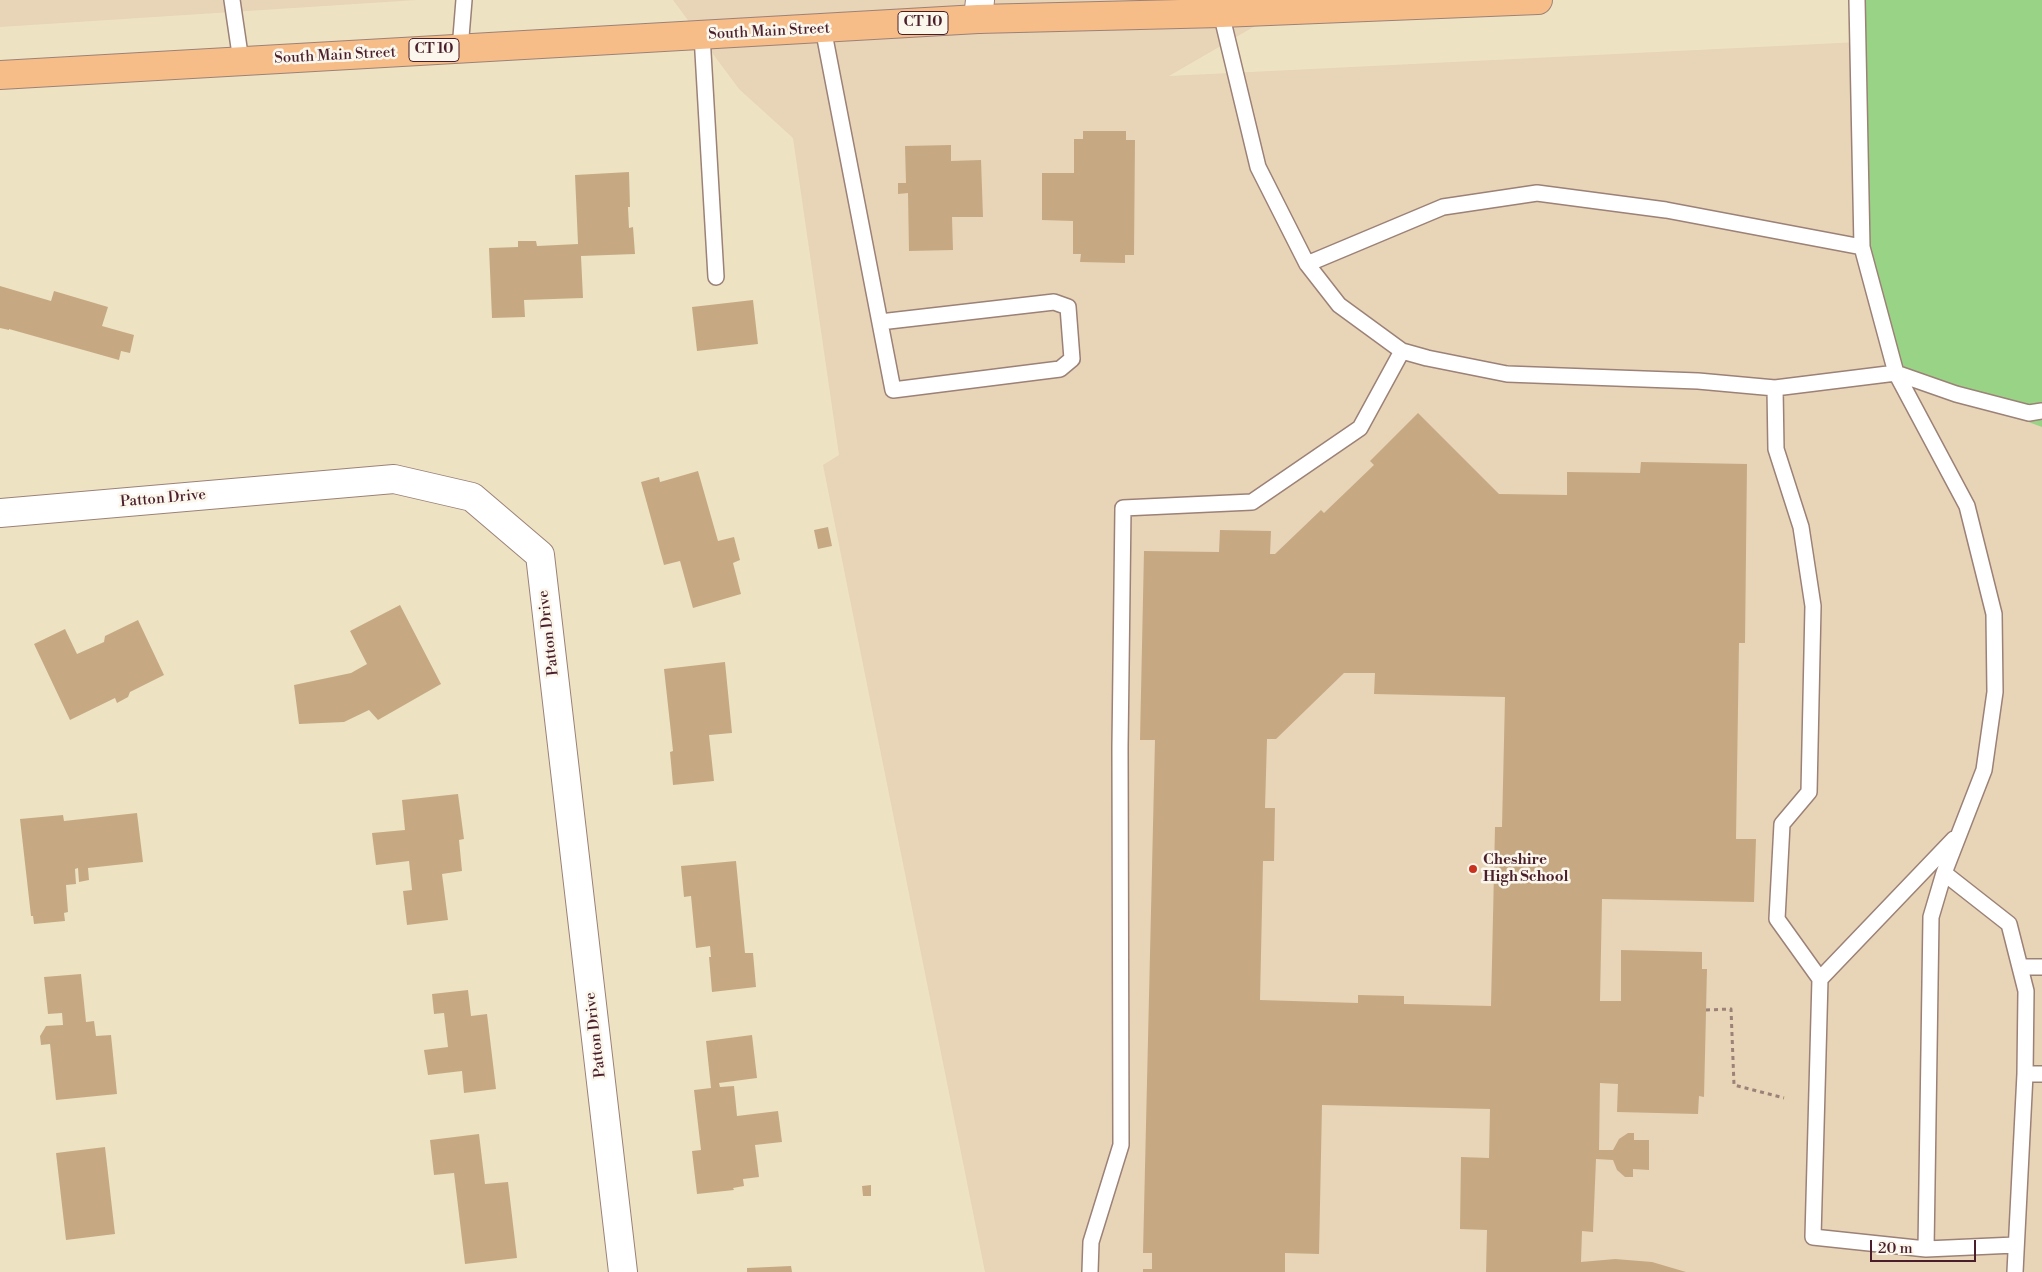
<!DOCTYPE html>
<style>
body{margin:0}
#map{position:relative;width:2042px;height:1272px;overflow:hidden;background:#ede3c3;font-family:"Libre Bodoni",serif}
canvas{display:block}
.scale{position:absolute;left:1870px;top:1240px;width:106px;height:22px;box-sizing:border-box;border:2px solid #4a1f2b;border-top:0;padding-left:6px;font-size:15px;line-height:18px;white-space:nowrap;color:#4a1f2b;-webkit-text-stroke:4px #fbf7ec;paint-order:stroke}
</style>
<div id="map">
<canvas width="2042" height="1272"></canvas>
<div class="scale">20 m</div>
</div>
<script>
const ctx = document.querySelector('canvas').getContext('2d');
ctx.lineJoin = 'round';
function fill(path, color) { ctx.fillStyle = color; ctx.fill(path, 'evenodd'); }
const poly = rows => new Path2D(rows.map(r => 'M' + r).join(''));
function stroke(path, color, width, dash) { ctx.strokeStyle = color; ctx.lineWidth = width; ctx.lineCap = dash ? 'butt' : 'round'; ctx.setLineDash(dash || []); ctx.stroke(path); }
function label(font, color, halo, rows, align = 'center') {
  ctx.font = font + ' "Libre Bodoni",serif'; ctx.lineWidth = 5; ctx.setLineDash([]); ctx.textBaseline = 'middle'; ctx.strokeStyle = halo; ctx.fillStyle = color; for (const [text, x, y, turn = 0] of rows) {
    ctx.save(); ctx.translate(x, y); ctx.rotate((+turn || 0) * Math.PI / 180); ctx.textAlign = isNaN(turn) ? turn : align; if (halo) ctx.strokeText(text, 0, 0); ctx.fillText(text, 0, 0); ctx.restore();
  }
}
fill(poly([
 [0,0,417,0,0,27],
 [673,0,1300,0,1169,76,2042,33,2042,1272,985,1272,823,465,839,455,793,138,739,89]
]), '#e8d4b7');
fill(poly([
 [1857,0,2042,0,2042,427,1896,373,1862,247]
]), '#99d386');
fill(poly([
 [1083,131,1126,131,1126,140,1135,140,1134,255,1125,255,1125,263,1080,262,1081,254,1073,254,1073,221,1042,220,1042,173,1074,173,1074,139,1083,139],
 [951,145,951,161,981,160,983,217,952,217,953,250,909,251,908,193,898,194,898,183,906,183,905,146],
 [629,172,630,207,628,207,629,228,633,227,635,254,581,256,583,298,524,300,525,317,492,318,489,248,518,247,518,241,536,241,537,246,578,244,575,175],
 [0,286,51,301,54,291,108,307,102,326,134,335,130,353,121,351,119,360,9,329,9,330,0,328],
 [753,300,758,344,697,351,692,307],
 [1418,413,1499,494,1567,495,1567,472,1640,473,1641,462,1747,464,1745,643,1739,643,1736,839,1756,839,1754,902,1602,899,1600,1001,1621,1001,1621,950,1702,952,1702,969,1707,969,1704,1097,1699,1096,1698,1114,1617,1112,1618,1084,1600,1083,1599,1150,1613,1150,1619,1139,1628,1133,1634,1133,1634,1140,1649,1140,1649,1170,1633,1169,1633,1177,1625,1177,1617,1170,1613,1160,1596,1159,1593,1232,1582,1231,1581,1262,1615,1259,1652,1262,1686,1272,1486,1272,1487,1230,1460,1229,1461,1157,1489,1158,1490,1109,1322,1105,1319,1254,1285,1253,1285,1272,1143,1272,1143,1269,1152,1269,1152,1253,1143,1253,1155,740,1140,740,1144,551,1219,552,1220,530,1271,531,1270,554,1275,554,1321,510,1324,513,1374,465,1370,461],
 [1344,673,1375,673,1374,694,1505,697,1502,827,1495,827,1491,1006,1404,1004,1404,996,1358,995,1358,1003,1260,1000,1263,861,1274,861,1275,808,1265,808,1267,739,1276,739],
 [698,471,718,541,734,537,740,560,733,563,741,594,693,608,680,561,664,565,641,482,659,477,660,482],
 [828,527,832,546,818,549,814,530],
 [400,605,441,684,378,720,369,710,344,722,299,724,294,685,351,673,367,664,350,631],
 [138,620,164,675,130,692,128,697,117,703,115,698,70,720,34,644,65,629,77,654,104,642,105,636],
 [725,662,732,733,709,735,714,781,673,785,670,752,673,751,664,669],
 [458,794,464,839,459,840,462,871,442,874,448,920,407,925,403,891,412,890,409,861,376,865,372,833,405,830,402,800],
 [137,813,143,862,88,868,89,880,79,882,78,868,75,869,76,884,66,885,68,912,64,913,65,921,34,924,33,916,31,916,20,819,63,815,64,821],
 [736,861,745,953,753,953,756,987,712,992,709,957,711,957,710,946,696,948,691,896,684,897,681,866],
 [81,974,86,1022,94,1021,96,1036,111,1035,117,1094,56,1100,50,1044,41,1045,40,1036,46,1026,63,1025,62,1013,48,1014,44,977],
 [468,990,471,1016,487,1014,496,1089,464,1093,462,1071,428,1075,424,1050,448,1047,444,1013,434,1014,432,994],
 [752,1035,757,1078,719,1083,720,1087,734,1086,737,1116,778,1111,782,1142,755,1145,759,1177,743,1179,744,1186,733,1188,734,1190,697,1194,692,1151,701,1150,694,1090,711,1088,706,1041],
 [479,1134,485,1184,508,1182,517,1258,465,1264,454,1173,434,1175,430,1140],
 [105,1147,115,1234,66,1240,56,1153],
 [871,1185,871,1196,863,1196,862,1186],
 [791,1266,792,1272,747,1272,747,1268]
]), '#c6a983');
const lane = poly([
 [232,0,241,61],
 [1857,0,1862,247,1896,373,1967,506,1994,614,1995,692,1984,770,1944,873,2009,924,2026,991,2025,1074,2015,1272],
 [1221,13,1258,167,1307,264,1339,305,1402,351,1427,358,1507,374,1698,381,1775,388,1896,373,1956,394,2029,413,2042,411],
 [823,28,893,390,1060,369,1072,359,1068,307,1054,302,880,322],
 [702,35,716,277],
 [460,49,464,0],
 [1307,264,1443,207,1537,193,1666,210,1862,247],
 [1775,388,1776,449,1801,527,1813,606,1809,792,1782,824,1777,919,1820,979],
 [1954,839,1820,979,1813,1237,1926,1249,2015,1245],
 [2020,967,2042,967],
 [2025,1074,2042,1074],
 [1926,1249,1931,917,1944,873],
 [1090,1272,1091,1242,1121,1145,1120,747,1123,508,1252,502,1360,428,1402,351]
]);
const street = poly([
 [978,19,980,0],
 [0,513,394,479,472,497,540,555,623,1272]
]);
const highway = poly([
 [0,75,978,19,1221,13,1538,0]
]);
stroke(lane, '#9c8177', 18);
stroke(street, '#9c8177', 30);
stroke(highway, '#9c8177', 30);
stroke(poly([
 [1706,1010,1731,1009,1734,1085,1784,1098]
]), '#9c8177', 3, [4, 4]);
stroke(lane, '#fff', 15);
stroke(street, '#fff', 28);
stroke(highway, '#f7bd88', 28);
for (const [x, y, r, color] of [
 [1473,869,5,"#c8321e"]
]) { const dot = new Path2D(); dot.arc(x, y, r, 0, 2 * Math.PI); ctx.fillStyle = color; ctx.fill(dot); stroke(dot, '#fbf7ec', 2); }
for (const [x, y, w] of [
 [923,23,50],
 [434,50,50]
]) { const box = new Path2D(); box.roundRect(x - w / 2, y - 11.5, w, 23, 4); ctx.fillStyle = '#fbf7ec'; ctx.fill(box); stroke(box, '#4a1f2b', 1); }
label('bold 14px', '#4a1f2b', null, [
 ["CT 10",923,23],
 ["CT 10",434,50]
]);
label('15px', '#4a1f2b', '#fbf7ec', [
 ["South Main Street",769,32,-3],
 ["South Main Street",335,56,-3],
 ["Patton Drive",163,499,-5],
 ["Patton Drive",549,633,-97],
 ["Patton Drive",596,1035,-97]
]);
label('bold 15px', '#4a1f2b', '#fbf7ec', [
 ["Cheshire",1483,860],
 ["High School",1483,877]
], 'left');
</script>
